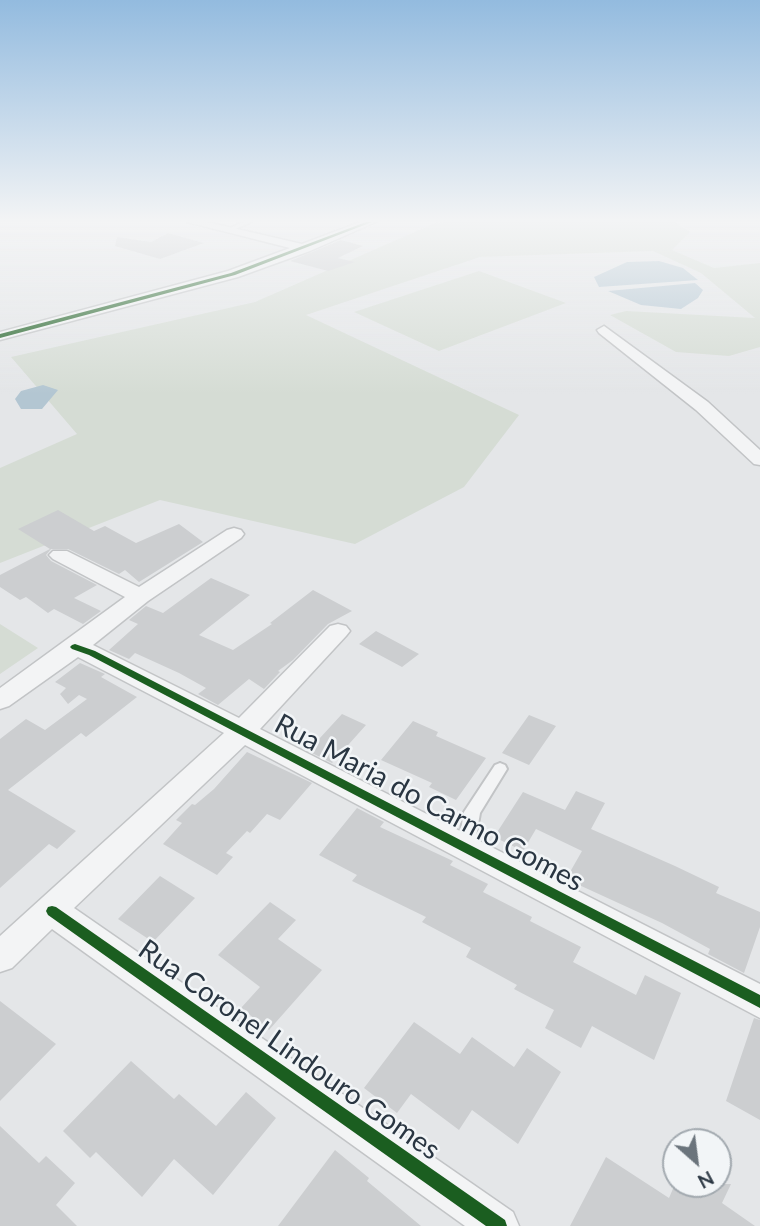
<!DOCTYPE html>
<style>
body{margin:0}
#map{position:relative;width:760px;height:1226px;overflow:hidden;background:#e4e6e8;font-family:Lato,sans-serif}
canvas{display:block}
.north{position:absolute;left:662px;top:1128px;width:70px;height:70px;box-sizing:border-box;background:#f2f5f7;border:2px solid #a2a9af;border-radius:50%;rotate:152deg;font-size:19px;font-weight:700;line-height:28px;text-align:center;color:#2a3642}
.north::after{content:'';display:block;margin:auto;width:24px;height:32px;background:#6b747c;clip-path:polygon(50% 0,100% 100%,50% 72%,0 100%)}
</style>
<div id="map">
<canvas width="760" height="1226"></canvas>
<div class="north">N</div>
</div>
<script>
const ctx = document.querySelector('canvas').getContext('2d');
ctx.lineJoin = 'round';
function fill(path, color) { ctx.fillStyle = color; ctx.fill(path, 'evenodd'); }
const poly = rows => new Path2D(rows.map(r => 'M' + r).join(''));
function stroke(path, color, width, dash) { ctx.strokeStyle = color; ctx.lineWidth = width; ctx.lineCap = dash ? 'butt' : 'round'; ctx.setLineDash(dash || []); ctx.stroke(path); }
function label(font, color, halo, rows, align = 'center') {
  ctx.font = font + ' Lato,sans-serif'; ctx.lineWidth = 5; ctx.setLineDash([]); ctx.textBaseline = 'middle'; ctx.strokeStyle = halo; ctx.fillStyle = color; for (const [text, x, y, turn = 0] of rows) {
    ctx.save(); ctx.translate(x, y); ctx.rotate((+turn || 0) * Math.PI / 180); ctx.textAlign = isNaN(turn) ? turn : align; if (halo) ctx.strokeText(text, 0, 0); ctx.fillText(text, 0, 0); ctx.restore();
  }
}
fill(poly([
 [445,222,675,222,690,232,672,250,714,268,760,263,760,347,729,356,676,352,610,315,626,311,755,318,701,273,653,251,480,257,306,315,519,415,464,487,355,544,160,500,0,563,0,468,77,434,11,357,255,302,435,223],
 [479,271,566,303,439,351,354,312],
 [0,624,38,648,0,674]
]), '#d5dcd4');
fill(poly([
 [659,261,683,268,698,280,599,287,594,277,627,262],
 [695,283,703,290,698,298,681,309,641,305,608,291],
 [43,385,58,390,42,409,21,409,15,399,21,391]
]), '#b3c6d2');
fill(poly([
 [168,233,204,243,160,259,115,246,117,237,151,242],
 [341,240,363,246,338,258,355,262,328,271,290,261],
 [58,510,94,531,105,526,136,543,179,524,203,542,139,582,125,570,119,574,68,549,51,549,46,555,51,561,97,585,74,598,101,611,83,624,54,609,48,613,26,597,20,600,0,587,0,575,50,549,18,529],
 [211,578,250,595,199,635,233,650,272,624,270,623,313,590,352,611,328,624,293,660,278,671,280,672,264,689,249,679,218,705,198,694,206,688,179,673,135,653,129,659,109,650,138,624,129,620,146,606,163,613],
 [376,631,419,654,402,667,359,644],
 [80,663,105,674,101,677,137,697,86,737,81,733,8,790,76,831,57,849,49,844,0,888,0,739,26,719,45,730,87,699,79,695,68,704,60,694,66,688,55,682],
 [342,714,366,725,332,763,308,751],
 [529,715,556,726,529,765,502,753],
 [413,721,438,732,436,736,486,758,456,800,429,787,432,783,381,760],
 [247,752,312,783,280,820,267,814,250,833,247,831,226,853,233,857,217,875,163,844,182,823,176,820,192,804,195,805,214,789],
 [576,791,605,803,591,829,675,866,719,887,716,893,760,912,760,927,744,973,708,954,710,949,662,923,566,879,582,851,536,829,523,851,494,837,523,792,565,810],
 [357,808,384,822,380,827,453,861,450,865,488,884,483,892,532,917,530,921,581,947,573,962,636,995,645,975,681,993,654,1060,592,1026,581,1048,545,1028,554,1010,514,989,517,985,466,957,471,948,422,922,426,917,352,881,357,875,319,855],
 [160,876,195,898,153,942,118,919],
 [270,902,296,920,278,939,322,970,269,1030,241,1008,260,987,218,955],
 [0,1001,56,1044,0,1101],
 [754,1018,760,1020,760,1120,726,1101],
 [414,1022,460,1054,472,1037,514,1067,527,1048,561,1072,518,1144,472,1110,459,1130,411,1094,397,1113,364,1088],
 [131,1061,174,1099,179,1094,216,1126,246,1092,276,1118,213,1195,174,1159,142,1197,96,1152,90,1158,63,1131],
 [0,1126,39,1163,46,1156,75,1183,56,1205,77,1226,0,1226],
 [335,1150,369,1178,367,1181,421,1226,278,1226],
 [606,1157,669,1198,675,1184,731,1184,722,1203,755,1226,570,1226]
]), '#ccced0');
const service = poly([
 [243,222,251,222,231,231,226,230,243,222],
 [500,763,505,765,507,769,480,813,474,848,472,853,466,855,460,853,458,848,464,812,495,765,500,763]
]);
const minor = poly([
 [187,222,207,222,302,244,360,222,376,222,310,251,238,277,0,340,0,332,228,271,290,248,187,222],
 [604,326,708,402,760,450,760,465,754,464,696,410,599,333,597,330,604,326],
 [234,528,241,530,244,534,241,538,148,601,93,645,239,718,330,626,338,624,346,626,350,631,346,636,260,729,760,984,760,1018,245,745,74,908,513,1212,519,1226,465,1226,52,929,12,968,0,972,0,936,224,733,78,657,9,706,0,709,0,688,125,597,53,559,49,555,53,551,67,551,139,587,227,530,234,528]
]);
stroke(service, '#c2c4c6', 4);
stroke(minor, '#c2c4c6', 3);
fill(service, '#f3f4f5');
fill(minor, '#f3f4f5');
fill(poly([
 [366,222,372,222,235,275,0,338,0,334,231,273,366,222],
 [75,644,95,651,760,995,760,1008,89,655,72,649,70,647,72,645,75,644],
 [52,906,56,907,505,1220,507,1226,486,1226,48,915,46,911,48,907,52,906]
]), '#1b5e20');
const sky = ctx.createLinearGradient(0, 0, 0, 394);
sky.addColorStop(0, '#93bbdf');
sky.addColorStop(0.56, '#f3f4f5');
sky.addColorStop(1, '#f3f4f500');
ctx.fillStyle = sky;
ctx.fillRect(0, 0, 760, 394);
label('28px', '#2a3642', '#f2f5f7', [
 ["Rua Maria do Carmo Gomes",429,803,28],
 ["Rua Coronel Lindouro Gomes",289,1050,35]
]);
</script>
